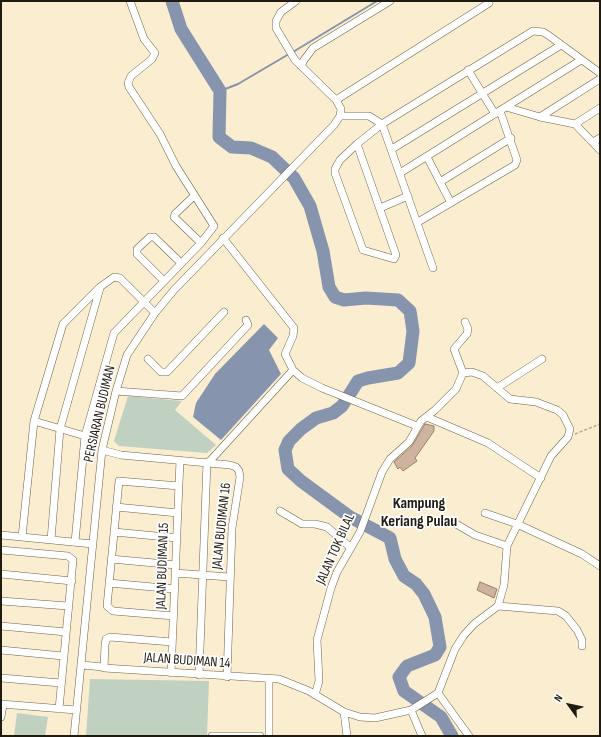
<!DOCTYPE html>
<style>
body{margin:0}
#map{position:relative;width:601px;height:737px;overflow:hidden;background:#fbedcf;font-family:"Sofia Sans Condensed",sans-serif}
canvas{display:block}
.frame{position:absolute;inset:0;border:2px solid #201b10;pointer-events:none}
.north{position:absolute;left:549px;top:685px;width:40px;height:40px;-webkit-text-stroke:3px #fff;paint-order:stroke;rotate:303deg;font-size:11px;font-weight:700;line-height:16px;text-align:center;color:#201b10}
.north::after{content:'';display:block;margin:auto;width:14px;height:18px;background:#201b10;clip-path:polygon(50% 0,100% 100%,50% 72%,0 100%)}
</style>
<div id="map">
<canvas width="601" height="737"></canvas>
<div class="frame"></div>
<div class="north">N</div>
</div>
<script>
const ctx = document.querySelector('canvas').getContext('2d');
ctx.lineJoin = 'round';
function fill(path, color) { ctx.fillStyle = color; ctx.fill(path, 'evenodd'); }
const poly = rows => new Path2D(rows.map(r => 'M' + r).join(''));
function stroke(path, color, width, dash) { ctx.strokeStyle = color; ctx.lineWidth = width; ctx.lineCap = dash ? 'butt' : 'round'; ctx.setLineDash(dash || []); ctx.stroke(path); }
function label(font, color, halo, rows, align = 'center') {
  ctx.font = font + ' "Sofia Sans Condensed",sans-serif'; ctx.lineWidth = 3.5; ctx.setLineDash([]); ctx.textBaseline = 'middle'; ctx.strokeStyle = halo; ctx.fillStyle = color; for (const [text, x, y, turn = 0] of rows) {
    ctx.save(); ctx.translate(x, y); ctx.rotate((+turn || 0) * Math.PI / 180); ctx.textAlign = isNaN(turn) ? turn : align; if (halo) ctx.strokeText(text, 0, 0); ctx.fillText(text, 0, 0); ctx.restore();
  }
}
fill(poly([
 [128,396,182,401,175,410,216,445,207,453,119,446,114,441],
 [90,679,209,681,207,736,86,736],
 [17,713,48,717,45,736,14,736]
]), '#c0d1c2');
fill(poly([
 [264,324,278,338,269,350,281,374,221,440,193,417,196,403,215,374]
]), '#8694ae');
stroke(poly([
 [293,52,377,1],
 [220,91,238,84,289,54]
]), '#8694ae', 2);
stroke(poly([
 [172,1,181,29,220,91,219,137,232,147,251,148,272,157,294,178,310,206,323,251,329,287,335,297,344,300,366,298,398,300,410,311,413,331,409,363,398,373,368,378,358,381,342,406,333,413,316,418,301,429,289,441,285,450,288,469,301,481,350,517,390,538,395,559,404,576,416,584,424,594,435,617,440,647,435,655,407,666,399,677,404,691,441,717,452,736]
]), '#8694ae', 13);
const building = poly([
 [425,424,434,426,434,431,415,458,417,461,403,471,400,467,398,469,394,462,412,446,425,424],
 [480,582,497,589,494,598,477,590,480,582]
]);
fill(building, '#ceb49f');
stroke(building, '#987f6b', 1);
const minor = poly([
 [301,66,304,60,313,48,390,1],
 [468,70,495,114],
 [336,100,489,3],
 [506,107,540,117,575,124,600,150],
 [340,116,369,116,382,124,433,268],
 [540,117,600,79],
 [575,124,600,108],
 [593,142,600,138],
 [357,144,396,255,394,259,363,250,335,173,335,169,340,160,357,144,382,124,533,31,543,32,548,35,600,73],
 [392,149,561,45],
 [427,157,451,203],
 [400,173,581,60],
 [440,182,511,138],
 [194,196,175,214,174,217,201,243],
 [380,208,408,196],
 [418,222,515,165,517,160,500,111],
 [223,238,294,328,293,336,285,354,293,370,302,378,322,388,417,426],
 [164,281,137,254,137,249,150,237,154,237,181,263],
 [148,359,161,372,167,372,224,312],
 [463,373,454,349,467,334,468,329,465,322],
 [497,388,542,359],
 [116,391,182,396,248,325,246,320],
 [427,417,488,443,541,478],
 [34,421,85,436],
 [102,450,121,455,230,465,236,467,239,471,240,477,232,528,227,677],
 [209,462,293,370],
 [116,507,178,513],
 [280,511,302,524,315,524,327,527,351,548],
 [485,513,517,524,582,554,600,566],
 [451,521,475,535,507,546],
 [114,532,177,538],
 [1,535,93,544],
 [22,537,34,421,63,324,100,287,114,277,120,278,155,313],
 [51,540,60,429,100,288],
 [75,542,85,436,114,333,201,243,214,226,176,166,160,134,129,87,128,83,131,76,152,59,155,53,144,39,130,1],
 [1,550,68,556,73,560,59,709],
 [111,559,176,565],
 [175,573,229,577],
 [1,574,72,581],
 [109,583,175,589],
 [1,601,68,606],
 [498,606,558,611,566,616,577,630,582,640,582,646],
 [174,616,113,611,107,606,119,481,179,486],
 [1,626,66,632],
 [172,642,110,637,106,639,105,645,104,668,279,679,309,691,344,712,360,717,375,718,411,710,438,693,469,736],
 [1,650,63,656],
 [82,665,103,667],
 [171,673,180,460],
 [199,675,207,462],
 [1,678,61,683],
 [315,695,319,681,317,640,331,588,337,572,360,532,382,472,390,459,409,442,421,421,435,410,456,389,463,373,472,372,483,376,510,399,536,402,557,410,563,415,570,429,568,437,551,456,507,546,504,585,498,606,474,624,464,635,455,649,438,693],
 [1,704,76,710],
 [411,710,422,736],
 [344,712,347,736],
 [1,717,3,705],
 [74,736,102,450,116,391,127,355,155,313,174,290,334,125,340,116,341,109,336,100,295,60,276,28,276,21,281,12,296,1],
 [212,736,260,736],
 [269,736,269,679]
]);
stroke(minor, '#6f6248', 8);
stroke(poly([
 [575,434,600,424],
 [200,736,206,736]
]), '#b5aa92', 1.5, [3, 2]);
stroke(minor, '#fff', 7);
label('14px', '#201b10', '#fff', [
 ["PERSIARAN BUDIMAN",100,414,-77],
 ["JALAN BUDIMAN 16",222,526,-84],
 ["JALAN TOK BILAL",336,549,-66],
 ["JALAN BUDIMAN 15",163,566,-88],
 ["JALAN BUDIMAN 14",187,661,4]
]);
label('bold 16px', '#201b10', '#fff', [
 ["Kampung",419,504],
 ["Keriang Pulau",419,522]
]);
</script>
